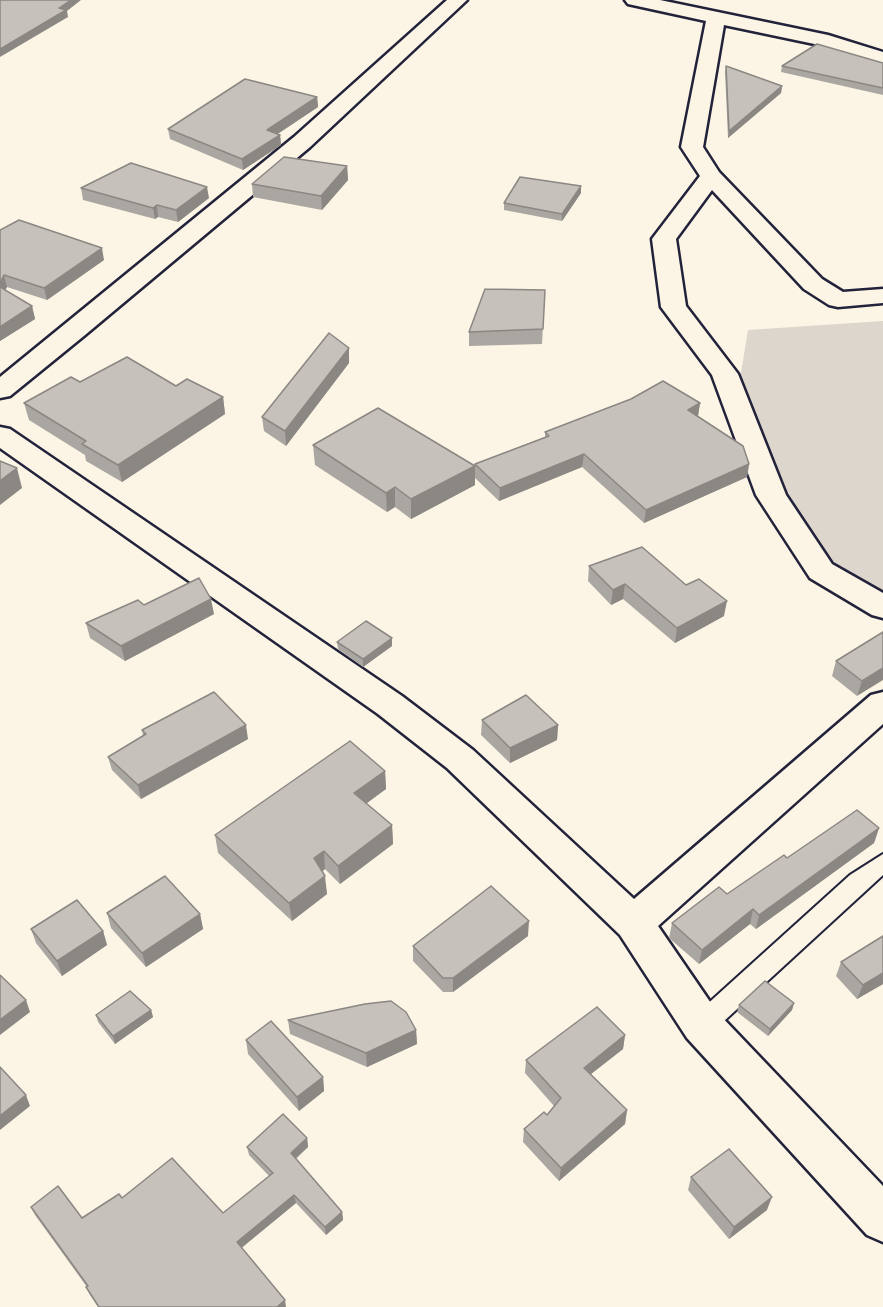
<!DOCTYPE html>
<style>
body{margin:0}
canvas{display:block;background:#fcf5e5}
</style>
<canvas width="883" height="1307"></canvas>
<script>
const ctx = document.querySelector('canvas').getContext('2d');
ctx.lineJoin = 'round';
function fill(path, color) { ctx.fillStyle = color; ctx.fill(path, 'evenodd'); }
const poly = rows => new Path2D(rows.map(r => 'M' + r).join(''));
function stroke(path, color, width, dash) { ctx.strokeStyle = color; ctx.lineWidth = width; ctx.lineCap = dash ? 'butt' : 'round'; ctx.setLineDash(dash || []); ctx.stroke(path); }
fill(poly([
 [883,321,883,612,832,565,734,416,748,330]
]), '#dcd6cc');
const lane = poly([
 [883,854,883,875,711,1033,702,1036,693,1033,690,1025,693,1017,850,875,883,854]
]);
const street = poly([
 [447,0,467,0,310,147,85,335,10,396,0,398,0,377,294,137,447,0],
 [625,0,660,0,828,35,883,52,883,64,824,46,724,25,703,147,719,172,822,279,843,292,883,289,883,303,838,307,829,305,804,289,712,190,676,239,686,306,738,374,786,495,832,564,883,593,883,618,872,615,810,578,756,495,712,375,661,307,652,239,700,176,681,147,706,21,628,4,625,0],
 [0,427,10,429,402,696,473,750,634,899,871,695,883,692,883,724,658,926,717,1012,883,1186,883,1242,867,1235,687,1038,620,935,447,768,378,714,0,448,0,427]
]);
stroke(lane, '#22223b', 4);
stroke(street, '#22223b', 5);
fill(lane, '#fcf5e5');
fill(street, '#fcf5e5');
fill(poly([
 [883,63,883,95,781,72,782,66],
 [726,66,782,86,781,93,728,138,725,72],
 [317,97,318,107,278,134,280,135,281,145,243,170,170,139,168,129],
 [347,166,348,180,322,210,253,197,252,184],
 [81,188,209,198,178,222,158,217,155,219,83,200],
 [581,193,562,221,504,210,504,203],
 [0,230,104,260,47,300,7,287,5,290,32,306,35,319,0,341],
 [545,290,542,344,469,346,469,332],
 [349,348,349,363,286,446,264,431,262,417],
 [80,382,176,386,223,397,225,414,122,482,86,461,85,455,29,420,24,403],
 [700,403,698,416,749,464,747,477,644,523,582,467,499,501,475,478,475,464,545,437,545,432],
 [313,445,475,466,475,485,411,519,395,507,387,512,315,465],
 [589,566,686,585,724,616,675,643,623,599,611,605,588,581],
 [144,605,214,614,125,661,90,638,86,623],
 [883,632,857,696,832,676,836,661],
 [337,642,392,646,363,667,338,649],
 [482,720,558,725,557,740,510,763,481,735],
 [142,730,248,739,141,799,112,770,108,757,143,736],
 [385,771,386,789,366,803,392,825,393,844,340,884,325,869,323,871,327,894,292,921,218,853,215,835],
 [879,828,874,843,756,929,750,924,699,964,669,938,672,923,727,894,787,858],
 [107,913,200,914,203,929,146,967,111,928],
 [31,929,103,931,107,945,62,976,36,943],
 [528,936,453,992,443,992,413,961,413,946],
 [883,936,883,984,857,999,836,976,841,962],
 [794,1003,792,1010,768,1036,737,1012,739,1005],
 [151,1010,153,1017,115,1044,98,1022,96,1015],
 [288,1020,416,1030,417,1044,367,1067,290,1034],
 [625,1035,623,1049,591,1074,627,1110,625,1124,559,1181,523,1142,524,1129,547,1115,554,1106,525,1073,526,1060],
 [246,1040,323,1077,324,1091,299,1111,248,1054],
 [307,1138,308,1147,296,1159,342,1212,343,1220,326,1235,296,1203,241,1248,286,1307,98,1307,90,1295,86,1287,87,1287,35,1215,31,1207,82,1218,122,1198,223,1213,269,1176,249,1155,247,1147],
 [691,1177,767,1210,729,1239,688,1190]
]), '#aaa6a1');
fill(poly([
 [71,0,81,0,67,11,68,17,0,57,0,49],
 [782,86,781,93,728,138,729,131],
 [317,97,318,107,268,140,267,130],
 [280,135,281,145,243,170,242,159],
 [347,166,348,180,322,210,321,196],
 [581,186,581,193,562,221,562,214],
 [207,187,209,198,178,222,176,210],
 [157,205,158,217,155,219,153,208],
 [102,248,104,260,47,300,44,288],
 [4,275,7,287,1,299,0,293,0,283],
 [32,306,35,319,0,341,0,327],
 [349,348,349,363,286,446,285,431],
 [223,397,225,414,122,482,118,465],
 [700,403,698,416,686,423,688,410],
 [584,454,582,467,499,501,500,488],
 [749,464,747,477,644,523,646,510],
 [475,466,475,485,411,519,411,499],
 [17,468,22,488,0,505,0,481],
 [395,487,395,507,387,512,386,493],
 [625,584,623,599,611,605,613,590],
 [211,599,214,614,125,661,121,646],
 [727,601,724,616,675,643,677,628],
 [392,638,392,646,363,667,363,659],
 [883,668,883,680,857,696,862,681],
 [246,725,248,739,141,799,138,785],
 [558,725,557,740,510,763,510,748],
 [385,771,386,789,355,812,354,793],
 [392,825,393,844,340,884,338,866],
 [879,828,874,843,756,929,759,915],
 [324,851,325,869,316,876,314,858],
 [325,876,327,894,292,921,289,903],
 [753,909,750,924,699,964,702,950],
 [200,914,203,929,146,967,142,953],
 [529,921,528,936,453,992,453,978],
 [103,931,107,945,62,976,57,961],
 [883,973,883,984,857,999,863,985],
 [26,1000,30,1012,0,1035,0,1020],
 [794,1003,792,1010,768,1036,770,1029],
 [151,1010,153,1017,115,1044,113,1036],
 [416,1030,417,1044,367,1067,366,1053],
 [625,1035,623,1049,582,1081,584,1068],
 [323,1077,324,1091,299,1111,297,1097],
 [26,1095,30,1106,0,1130,0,1116],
 [627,1110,625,1124,559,1181,561,1168],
 [307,1138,308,1147,292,1161,291,1153],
 [294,1195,296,1203,239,1250,237,1242],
 [772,1197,767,1210,729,1239,734,1227],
 [342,1212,343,1220,326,1235,325,1227],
 [285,1300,286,1307,277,1307]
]), '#8b8783');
const building = poly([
 [0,0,71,0,59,8,66,10,0,49,0,0],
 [817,44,883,63,883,88,782,66,817,44],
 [726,66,782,86,729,131,726,66],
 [245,79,317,97,267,130,280,135,242,159,168,129,245,79],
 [284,157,347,166,321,196,252,184,284,157],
 [131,163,207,187,176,210,157,205,153,208,81,188,131,163],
 [520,177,581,186,562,214,504,203,520,177],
 [19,220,102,248,44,288,4,275,0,283,0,230,19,220],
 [0,287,32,306,0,327,0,287],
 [485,289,545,290,543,329,469,332,485,289],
 [329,333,349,348,285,431,262,417,329,333],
 [127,357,176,386,187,379,223,397,118,465,82,444,86,441,24,403,71,377,80,382,127,357],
 [663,381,700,403,688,410,743,446,749,464,646,510,584,454,500,488,475,464,549,436,545,432,631,399,663,381],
 [378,408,475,466,411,499,395,487,386,493,313,445,378,408],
 [0,461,17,468,0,481,0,461],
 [642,547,686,585,699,579,727,601,677,628,625,584,613,590,589,566,642,547],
 [199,578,211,599,121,646,86,623,138,600,144,605,199,578],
 [366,621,392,638,363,659,337,642,366,621],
 [883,632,883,668,862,681,836,661,883,632],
 [214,692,246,725,138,785,108,757,146,734,142,730,214,692],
 [526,695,558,725,510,748,482,720,526,695],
 [350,741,385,771,354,793,392,825,338,866,324,851,314,858,325,876,289,903,215,835,350,741],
 [857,810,879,828,759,915,753,909,702,950,672,923,719,887,727,894,784,855,787,858,857,810],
 [165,876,200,914,142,953,107,913,165,876],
 [491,886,529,921,453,978,443,978,413,946,491,886],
 [77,900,103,931,57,961,31,929,77,900],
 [883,936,883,973,863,985,841,962,883,936],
 [0,975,26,1000,0,1020,0,975],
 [765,981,794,1003,770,1029,739,1005,765,981],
 [130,991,151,1010,113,1036,96,1015,130,991],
 [391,1001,406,1012,416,1030,366,1053,288,1020,365,1004,391,1001],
 [597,1007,625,1035,584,1068,627,1110,561,1168,524,1129,544,1112,547,1115,561,1098,526,1060,597,1007],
 [271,1021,323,1077,297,1097,246,1040,271,1021],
 [0,1067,26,1095,0,1116,0,1067],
 [283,1114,307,1138,291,1153,342,1212,325,1227,294,1195,237,1242,285,1300,277,1307,99,1307,86,1287,88,1286,31,1207,58,1186,82,1218,119,1194,122,1198,172,1158,223,1213,273,1173,247,1147,283,1114],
 [729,1149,772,1197,734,1227,691,1177,729,1149]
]);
fill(building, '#c6c1bb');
stroke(building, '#8b8783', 1.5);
</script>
